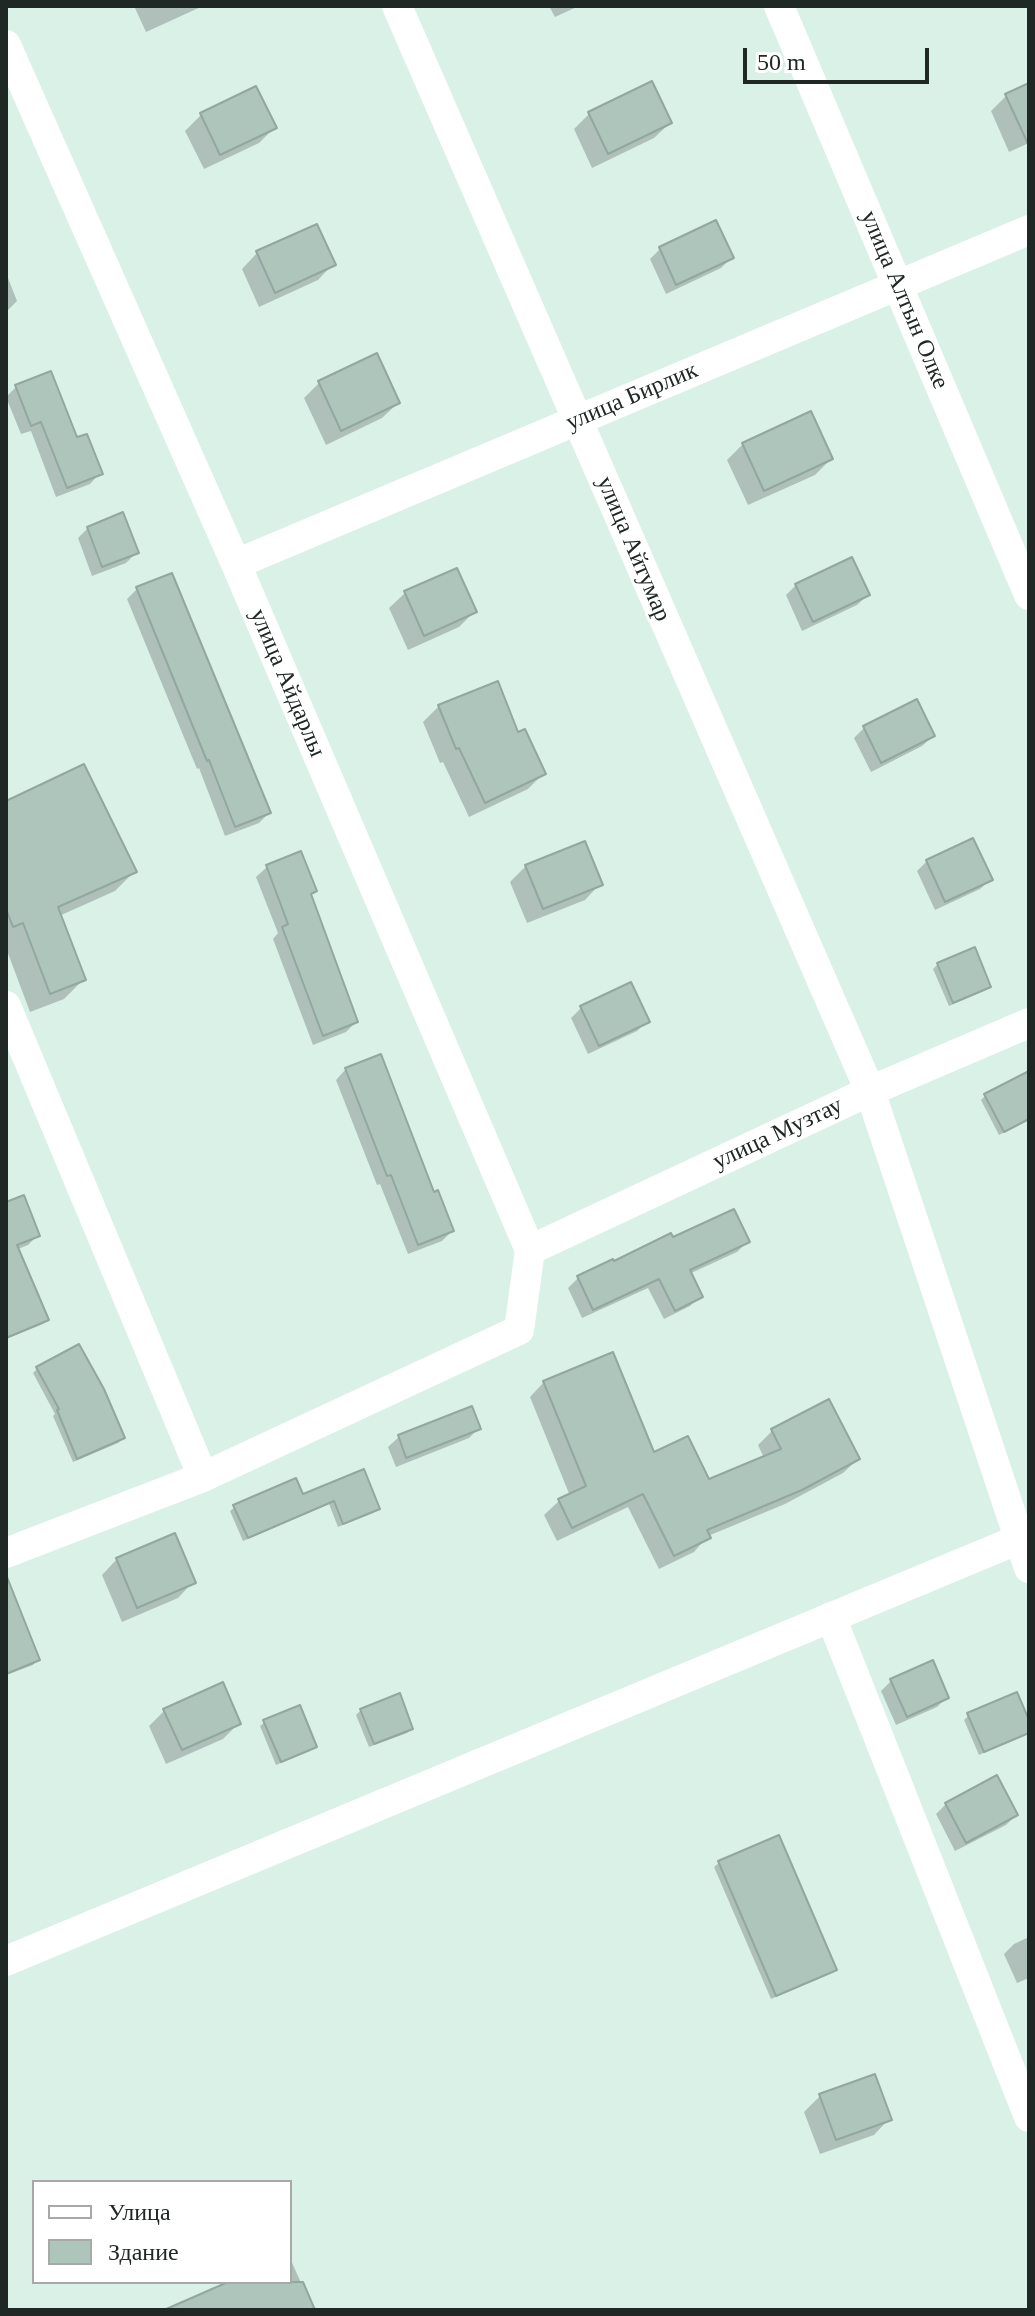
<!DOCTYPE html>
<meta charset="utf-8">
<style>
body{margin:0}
#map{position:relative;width:1035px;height:2316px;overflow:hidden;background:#daf1e8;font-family:"Times New Roman",serif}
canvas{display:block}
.frame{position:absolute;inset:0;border:8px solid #202825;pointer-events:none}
.legend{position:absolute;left:32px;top:2180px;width:260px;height:104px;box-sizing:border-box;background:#fff;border:2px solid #a6a9a8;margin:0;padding:10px 14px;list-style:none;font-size:24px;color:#202825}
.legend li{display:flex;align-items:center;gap:16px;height:40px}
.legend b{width:40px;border:2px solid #a6a9a8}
.scale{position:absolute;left:743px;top:48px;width:186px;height:36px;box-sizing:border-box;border:4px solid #202825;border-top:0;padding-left:10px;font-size:24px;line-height:28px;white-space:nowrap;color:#202825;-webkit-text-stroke:6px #fff;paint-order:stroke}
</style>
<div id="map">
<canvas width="1035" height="2316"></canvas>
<div class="frame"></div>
<ul class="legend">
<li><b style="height:10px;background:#fff"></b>Улица</li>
<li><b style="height:22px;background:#aec5bc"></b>Здание</li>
</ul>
<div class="scale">50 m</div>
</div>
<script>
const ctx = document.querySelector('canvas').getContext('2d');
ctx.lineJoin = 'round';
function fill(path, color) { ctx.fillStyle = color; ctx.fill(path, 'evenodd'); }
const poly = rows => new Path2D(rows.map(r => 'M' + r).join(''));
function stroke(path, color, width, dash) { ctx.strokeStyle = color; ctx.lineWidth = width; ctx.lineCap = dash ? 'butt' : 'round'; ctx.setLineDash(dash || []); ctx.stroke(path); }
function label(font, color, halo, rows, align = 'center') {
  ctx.font = font + ' "Times New Roman",serif'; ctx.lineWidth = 6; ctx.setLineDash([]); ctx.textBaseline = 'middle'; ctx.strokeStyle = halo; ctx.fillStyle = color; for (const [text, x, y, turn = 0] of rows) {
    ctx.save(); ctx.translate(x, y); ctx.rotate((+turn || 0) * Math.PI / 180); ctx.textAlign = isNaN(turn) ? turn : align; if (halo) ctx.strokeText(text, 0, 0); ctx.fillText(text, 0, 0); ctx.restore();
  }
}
fill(poly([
 [134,6,203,6,146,32],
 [549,6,579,6,555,17],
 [1029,85,1029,143,1009,152,991,111,1006,96],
 [255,89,274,128,259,143,204,169,185,131,201,115],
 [589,114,670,123,654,138,592,168,574,129],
 [660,249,731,258,721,268,666,294,650,259],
 [257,253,333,264,318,280,259,307,242,269],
 [6,273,17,301,6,312],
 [319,383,398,403,382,418,326,445,304,398],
 [16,387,76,440,100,473,90,484,56,497,31,431,21,434,6,397],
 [743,444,831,459,815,475,748,505,727,460],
 [88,528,136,553,126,563,92,576,78,538],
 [456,570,474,612,459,627,408,650,389,608,405,593],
 [796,585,868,595,857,605,802,631,786,595],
 [137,589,269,813,259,823,225,836,199,768,197,769,127,599],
 [439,706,517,734,544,773,528,789,469,817,443,762,440,763,423,722],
 [864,728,933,736,922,746,871,772,854,738],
 [6,803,134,872,115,891,59,916,84,979,64,999,30,1012,6,948],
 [300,854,315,891,310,896,356,1022,346,1032,313,1045,273,939,278,933,256,877,267,867],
 [927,861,991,879,980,889,935,910,917,871],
 [526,866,600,884,585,900,527,923,510,882],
 [938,964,989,987,984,991,949,1006,933,969],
 [581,1008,647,1021,637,1031,588,1054,571,1018],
 [346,1069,433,1195,452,1231,442,1241,408,1254,380,1184,377,1185,336,1080],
 [1029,1073,1029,1120,999,1135,981,1100,985,1096],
 [6,1204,38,1235,28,1245,6,1254],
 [672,1240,747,1242,737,1252,689,1274,700,1296,690,1306,664,1319,648,1288,582,1318,568,1288,578,1278],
 [6,1271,47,1319,43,1324,6,1339],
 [38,1368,123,1438,118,1443,73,1462,53,1416,55,1414,33,1373],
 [544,1382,653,1455,708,1482,764,1458,758,1445,772,1431,858,1459,843,1473,785,1504,708,1536,694,1552,659,1569,628,1507,557,1541,544,1515,559,1501,570,1496,530,1397],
 [479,1428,469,1438,396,1467,388,1447,399,1437],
 [363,1472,378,1509,373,1513,338,1527,329,1504,243,1541,230,1511,235,1507,302,1497],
 [117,1559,193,1582,178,1598,122,1622,102,1575],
 [6,1607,37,1660,33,1665,6,1675],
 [891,1681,947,1697,937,1707,896,1725,881,1691],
 [361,1710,411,1728,407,1733,369,1747,356,1715],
 [164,1711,239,1723,223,1739,166,1764,149,1726],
 [969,1715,1029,1725,1029,1733,979,1755,964,1720],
 [265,1722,315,1746,310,1751,276,1765,260,1726],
 [946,1804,1016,1815,1006,1825,955,1851,936,1814],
 [719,1863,835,1969,830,1974,771,1999,714,1867],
 [1029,1937,1029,1978,1017,1983,1004,1954,1014,1944],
 [820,2096,889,2119,874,2135,820,2154,804,2112],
 [290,2258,313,2310,169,2310,233,2282,290,2282]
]), '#0003');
const building = poly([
 [652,81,672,123,608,154,588,112,652,81],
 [1029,83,1029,146,1005,94,1029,83],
 [256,86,277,128,220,155,200,113,256,86],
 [716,220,734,258,676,285,659,247,716,220],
 [317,224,336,265,275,293,256,251,317,224],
 [377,353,400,403,341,431,318,381,377,353],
 [51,371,77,437,87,434,103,474,67,488,41,422,31,426,15,385,51,371],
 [811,411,833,459,764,491,742,443,811,411],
 [123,512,139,553,102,567,87,527,123,512],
 [852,557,870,595,813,622,795,584,852,557],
 [457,568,477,612,424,636,404,591,457,568],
 [172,573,271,813,235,827,209,760,207,761,136,587,172,573],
 [498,681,518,732,525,729,546,774,485,803,459,748,456,749,438,705,498,681],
 [917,699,935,736,881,763,863,726,917,699],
 [84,764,137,872,58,907,86,980,50,994,23,923,13,927,6,909,6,801,84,764],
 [973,838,993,880,945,902,926,860,973,838],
 [585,841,603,885,543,909,525,865,585,841],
 [301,851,317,891,311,894,358,1022,323,1036,282,927,288,924,266,865,301,851],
 [975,947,991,987,953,1003,937,963,975,947],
 [631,982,650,1022,599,1046,580,1006,631,982],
 [381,1054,434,1192,438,1190,454,1231,418,1245,391,1175,387,1176,345,1068,381,1054],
 [1029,1071,1029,1119,1004,1132,984,1094,1029,1071],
 [24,1195,40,1236,17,1245,49,1320,6,1338,6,1202,24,1195],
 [734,1209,750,1242,690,1270,703,1297,675,1311,659,1279,593,1310,577,1276,613,1259,614,1261,671,1233,673,1237,734,1209],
 [79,1344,104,1389,125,1438,77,1459,57,1410,59,1409,36,1367,79,1344],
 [613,1352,654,1452,688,1436,709,1479,781,1449,771,1429,829,1399,860,1459,802,1490,707,1530,711,1538,674,1556,643,1494,572,1528,558,1499,586,1486,543,1381,613,1352],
 [472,1406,481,1429,406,1458,398,1435,472,1406],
 [364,1469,380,1509,343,1524,334,1501,248,1538,233,1505,296,1478,303,1494,364,1469],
 [175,1533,196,1583,137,1608,116,1558,175,1533],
 [7,1577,40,1660,6,1674,6,1578,7,1577],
 [933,1660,949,1698,907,1717,890,1679,933,1660],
 [223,1682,241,1724,182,1750,163,1709,223,1682],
 [1017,1692,1029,1720,1029,1733,984,1752,967,1713,1017,1692],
 [400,1693,413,1729,374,1744,360,1709,400,1693],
 [300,1705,317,1747,281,1762,263,1720,300,1705],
 [997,1775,1018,1815,966,1843,945,1803,997,1775],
 [779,1835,837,1970,776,1996,718,1861,779,1835],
 [875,2074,892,2120,836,2140,819,2094,875,2074],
 [228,2282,303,2282,315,2310,164,2310,228,2282]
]);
fill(building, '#aec5bc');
stroke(building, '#91a79f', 2);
stroke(poly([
 [397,6,870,1091,1029,1568],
 [779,6,1029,595],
 [6,45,236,564,530,1250,519,1330,203,1477,6,1553],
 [236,564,1029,230],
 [6,1006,203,1477],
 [530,1250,870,1091,1029,1023],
 [831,1617,1029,2117],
 [6,1961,1029,1535]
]), '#fff', 30);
label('24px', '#202825', '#fff', [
 ["улица Алтын Олке",904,300,67],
 ["улица Бирлик",632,397,-23],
 ["улица Айтумар",633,549,67],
 ["улица Айдарлы",287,683,67],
 ["улица Музтау",778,1134,-25]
]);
</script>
